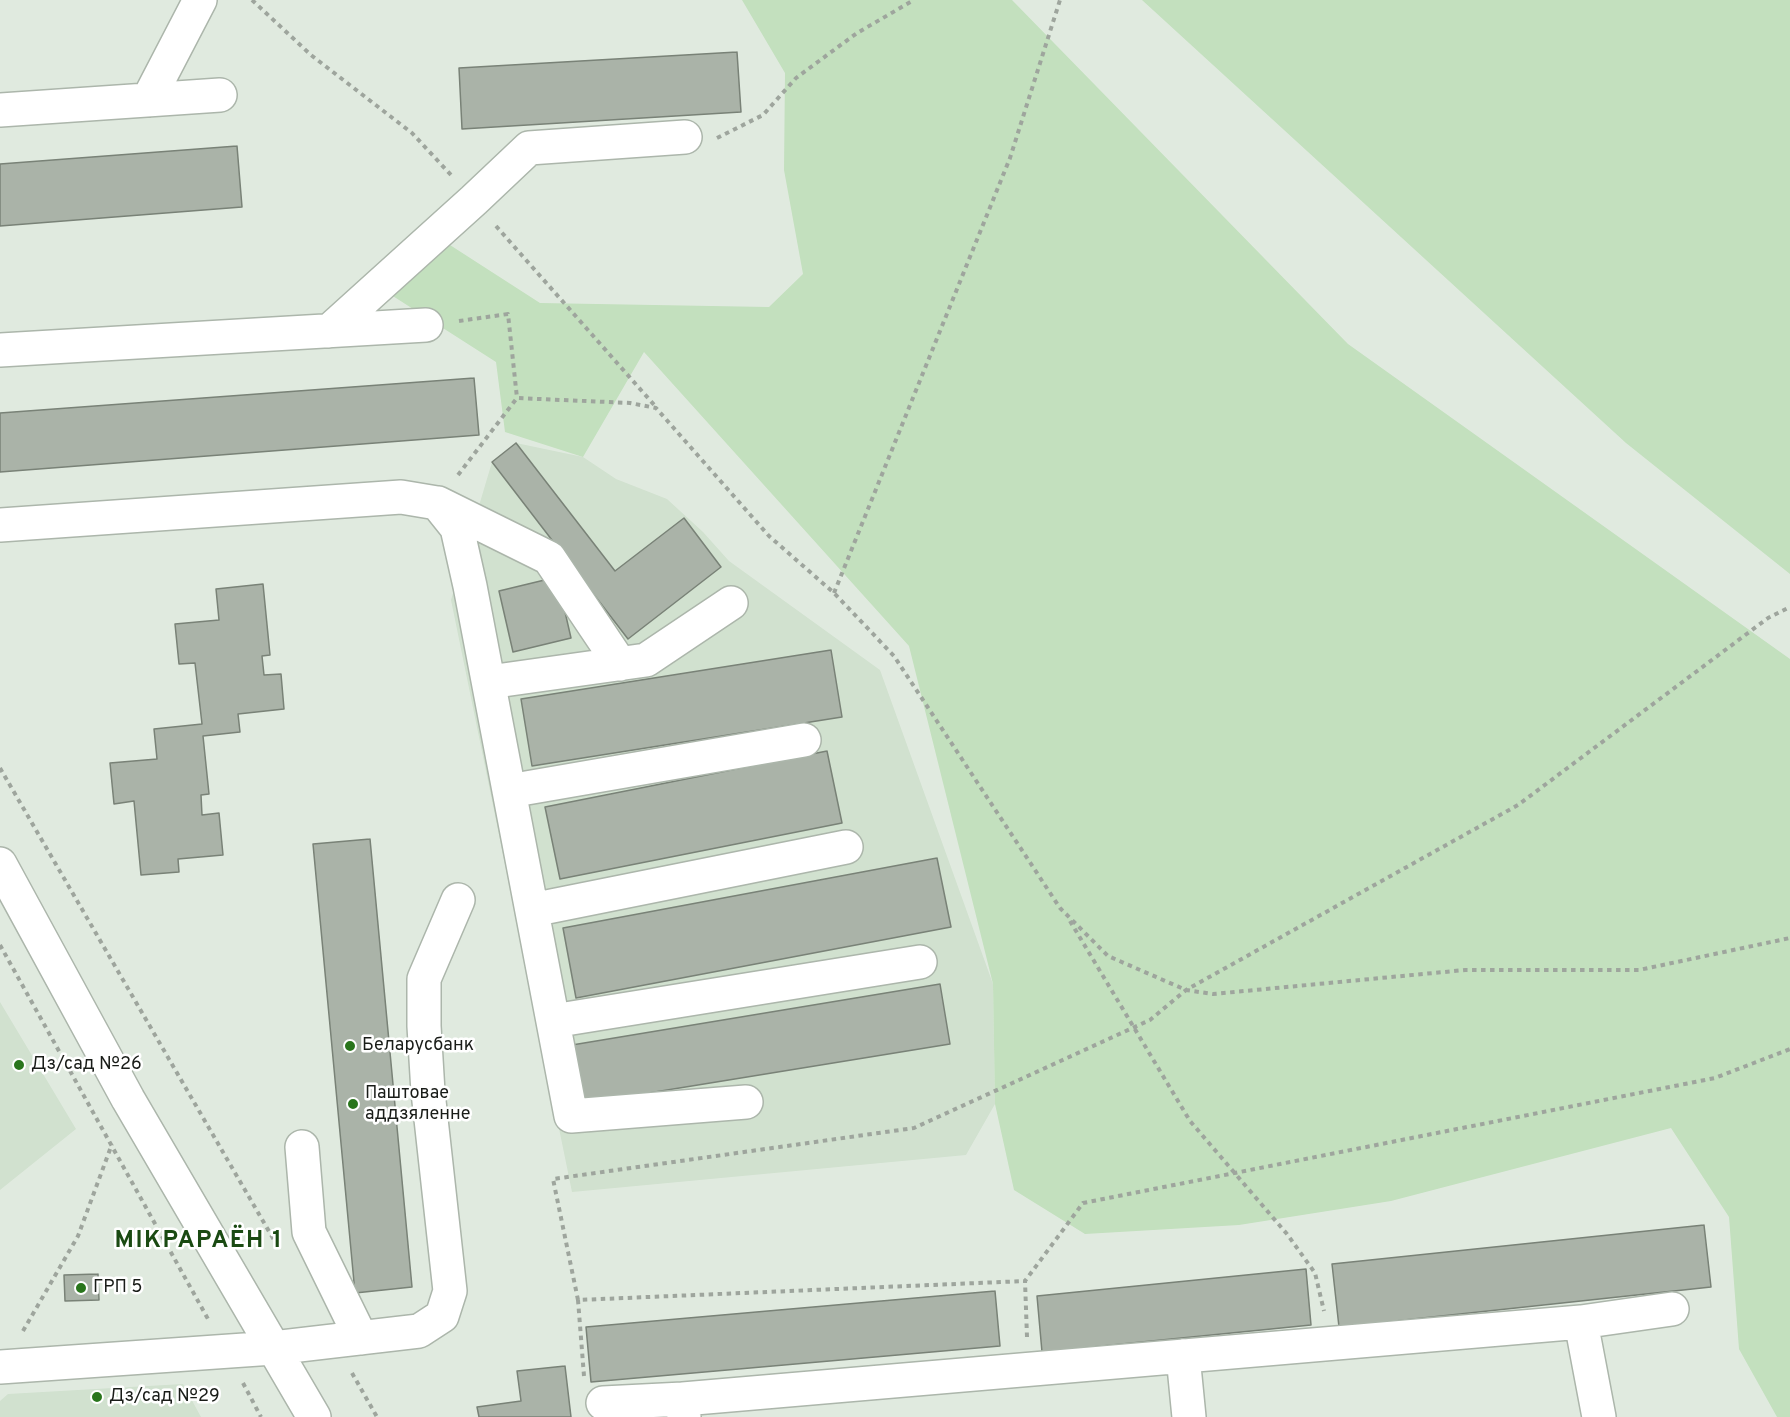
<!DOCTYPE html>
<meta charset="utf-8">
<style>
body{margin:0}
canvas{display:block;background:#e0eadf}
</style>
<canvas width="1790" height="1417"></canvas>
<script>
const ctx = document.querySelector('canvas').getContext('2d');
ctx.lineJoin = 'round';
function fill(path, color) { ctx.fillStyle = color; ctx.fill(path, 'evenodd'); }
const poly = rows => new Path2D(rows.map(r => 'M' + r).join(''));
function stroke(path, color, width, dash) { ctx.strokeStyle = color; ctx.lineWidth = width; ctx.lineCap = dash ? 'butt' : 'round'; ctx.setLineDash(dash || []); ctx.stroke(path); }
function label(font, color, halo, rows, align = 'center') {
  ctx.font = font + ' Overpass,sans-serif'; ctx.lineWidth = 5; ctx.setLineDash([]); ctx.textBaseline = 'middle'; ctx.strokeStyle = halo; ctx.fillStyle = color; for (const [text, x, y, turn = 0] of rows) {
    ctx.save(); ctx.translate(x, y); ctx.rotate((+turn || 0) * Math.PI / 180); ctx.textAlign = isNaN(turn) ? turn : align; if (halo) ctx.strokeText(text, 0, 0); ctx.fillText(text, 0, 0); ctx.restore();
  }
}
fill(poly([
 [516,443,583,457,616,479,667,499,703,532,729,561,880,670,993,984,995,1104,966,1155,572,1192,451,600,492,462],
 [0,1002,76,1129,0,1190],
 [183,1384,201,1417,0,1417,0,1401,8,1394]
]), '#d1e1cf');
fill(poly([
 [742,0,1012,0,1348,344,1790,659,1790,1417,1777,1417,1739,1349,1729,1217,1671,1128,1391,1201,1239,1225,1085,1234,1014,1190,995,1104,993,984,909,646,644,352,583,457,505,432,496,362,385,291,422,227,540,303,769,307,803,274,784,170,785,73],
 [1142,0,1790,0,1790,574,1626,443]
]), '#c3e0be');
const building = poly([
 [737,52,741,112,462,129,459,68,737,52],
 [237,146,242,207,0,226,0,164,237,146],
 [474,378,479,435,0,472,0,413,474,378],
 [516,443,615,571,684,518,721,567,628,639,492,462,516,443],
 [557,577,571,638,513,652,499,591,557,577],
 [263,584,270,655,262,656,264,675,281,674,284,709,238,714,240,732,203,736,209,794,201,795,202,815,219,813,223,855,178,859,179,872,141,875,134,801,114,804,110,763,157,759,154,729,202,724,195,663,179,664,175,624,219,620,216,589,263,584],
 [831,650,842,717,532,766,521,699,831,650],
 [827,751,842,823,560,879,545,807,827,751],
 [370,839,412,1287,355,1293,313,844,370,839],
 [937,858,951,927,576,998,563,928,937,858],
 [940,984,950,1044,581,1104,572,1045,940,984],
 [1704,1225,1711,1287,1339,1327,1332,1264,1704,1225],
 [1306,1269,1311,1325,1042,1352,1037,1296,1306,1269],
 [98,1274,99,1300,65,1301,64,1275,98,1274],
 [995,1291,1000,1346,591,1382,586,1327,995,1291],
 [565,1366,571,1417,479,1417,477,1407,521,1401,517,1371,565,1366]
]);
fill(building, '#aab3a8');
stroke(building, '#798277', 1.5);
const minor = poly([
 [148,100,200,0],
 [0,110,220,95],
 [329,331,474,200,529,148,685,137],
 [0,350,426,325],
 [438,503,549,558,620,664],
 [0,525,401,497,437,503,457,528,470,586,571,1116,746,1102],
 [489,682,646,660,731,603],
 [509,791,804,740],
 [0,864,128,1099,314,1417],
 [532,910,846,847],
 [553,1021,920,962],
 [302,1147,309,1232,361,1338],
 [1581,1322,1672,1309],
 [1183,1356,1189,1417],
 [0,1367,273,1348,419,1331,442,1316,450,1291,428,1092,424,1026,424,979,458,900],
 [603,1403,683,1399],
 [684,1417,683,1399,1581,1322,1599,1417]
]);
stroke(minor, '#acb6ab', 36);
stroke(poly([
 [252,0,311,55,412,133,451,175],
 [717,138,763,115,796,78,857,33,914,0],
 [496,226,656,407],
 [459,321,508,314,517,398],
 [458,475,517,398,630,403,656,408,769,536,834,593,894,656,1060,908,1108,956,1186,990,1213,994,1465,970,1639,970,1790,938],
 [834,593,1010,158,1060,0],
 [0,768,274,1240],
 [1070,921,1190,1121,1287,1234,1315,1273,1324,1311],
 [0,945,208,1319],
 [578,1300,553,1179,914,1128,1150,1020,1186,990,1518,805,1768,618,1790,607],
 [23,1331,78,1236,112,1144],
 [1027,1337,1025,1281,1083,1203,1715,1078,1790,1049],
 [352,1373,377,1417],
 [584,1376,578,1300,1025,1281],
 [243,1383,261,1417]
]), '#9ea59d', 4, [4.5, 4.5]);
stroke(minor, '#fff', 33);
for (const [x, y, r, color] of [
 [350,1046,6,"#29751c"],
 [19,1065,6,"#29751c"],
 [353,1104,6,"#29751c"],
 [81,1288,6,"#29751c"],
 [97,1397,6,"#29751c"]
]) { const dot = new Path2D(); dot.arc(x, y, r, 0, 2 * Math.PI); ctx.fillStyle = color; ctx.fill(dot); stroke(dot, '#fff', 2); }
label('18px', '#191c18', '#fff', [
 ["Беларусбанк",362,1046],
 ["Дз/сад №26",31,1065],
 ["Паштовае",365,1094],
 ["аддзяленне",365,1115],
 ["ГРП 5",93,1288],
 ["Дз/сад №29",109,1397]
], 'left');
ctx.letterSpacing = '1.5px';
label('bold 24px', '#1a4a12', '#fff', [
 ["МІКРАРАЁН 1",199,1242]
]);
ctx.letterSpacing = '0px';
</script>
